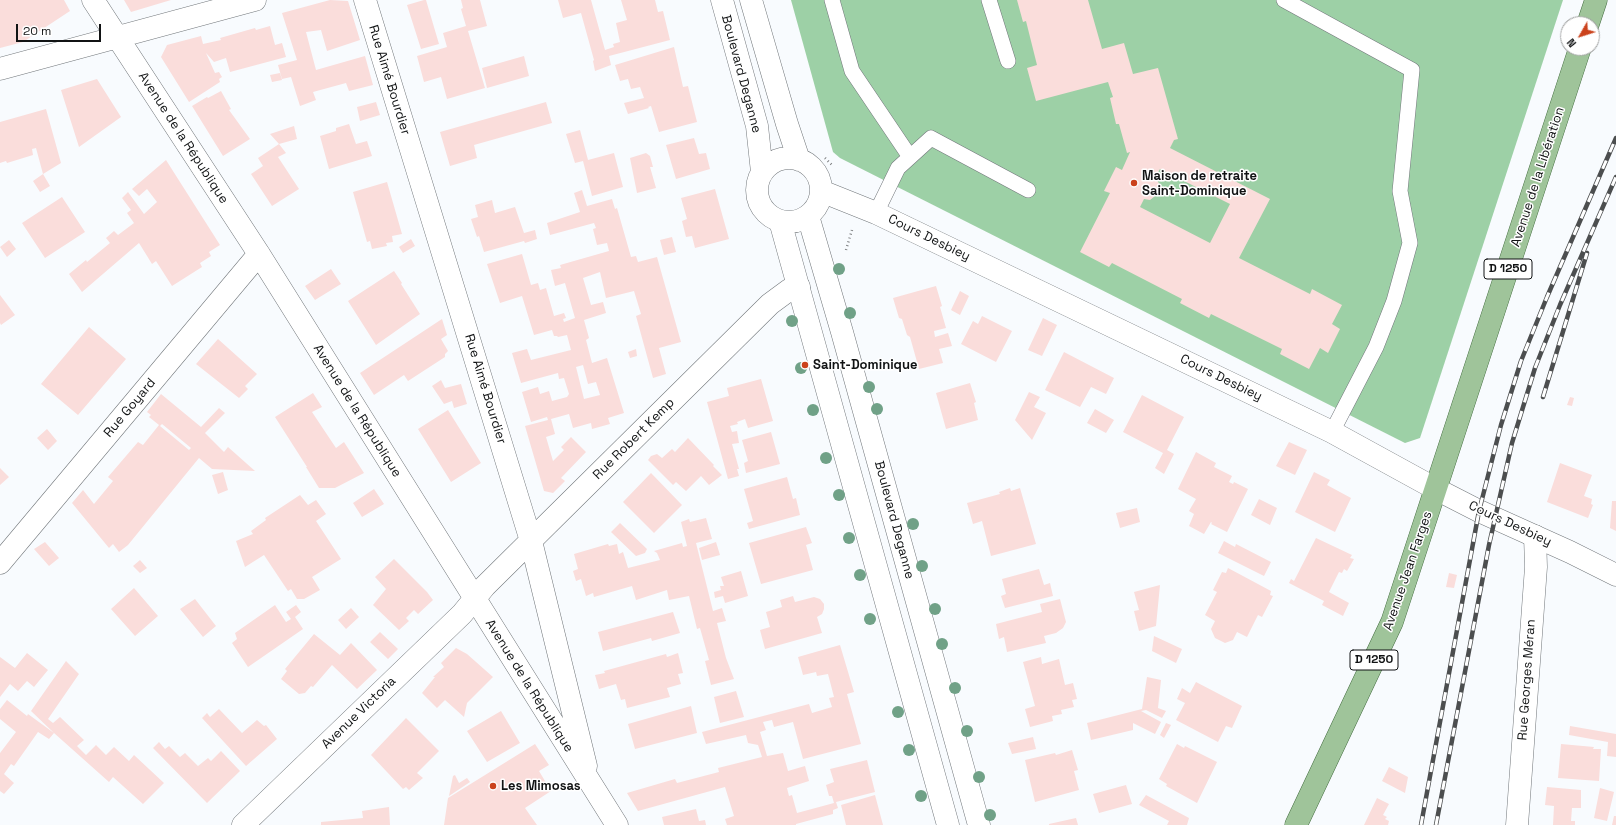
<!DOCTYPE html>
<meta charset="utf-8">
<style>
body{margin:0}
#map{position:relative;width:1616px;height:825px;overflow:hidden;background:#f8fbfe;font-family:"Space Grotesk",sans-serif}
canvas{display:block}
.north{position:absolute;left:1560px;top:16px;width:40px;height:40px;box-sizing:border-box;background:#fff;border:1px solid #a0a1a1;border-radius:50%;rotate:231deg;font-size:11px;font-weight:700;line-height:16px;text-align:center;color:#111314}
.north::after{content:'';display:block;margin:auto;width:14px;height:18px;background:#cb421c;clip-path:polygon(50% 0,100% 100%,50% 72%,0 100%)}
.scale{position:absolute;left:16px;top:24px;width:85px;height:18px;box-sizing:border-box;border:2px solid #111314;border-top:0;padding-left:5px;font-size:12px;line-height:14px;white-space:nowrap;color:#111314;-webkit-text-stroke:3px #fff;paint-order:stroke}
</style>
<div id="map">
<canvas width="1616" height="825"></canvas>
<div class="north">N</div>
<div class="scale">20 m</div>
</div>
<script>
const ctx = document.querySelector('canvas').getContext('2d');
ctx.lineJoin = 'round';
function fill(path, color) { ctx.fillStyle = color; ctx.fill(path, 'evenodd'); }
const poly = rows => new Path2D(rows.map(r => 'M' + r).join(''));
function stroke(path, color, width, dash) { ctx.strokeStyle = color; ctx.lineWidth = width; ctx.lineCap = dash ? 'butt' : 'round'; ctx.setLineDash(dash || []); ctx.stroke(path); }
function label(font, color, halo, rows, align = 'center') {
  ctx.font = font + ' "Space Grotesk",sans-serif'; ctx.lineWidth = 3; ctx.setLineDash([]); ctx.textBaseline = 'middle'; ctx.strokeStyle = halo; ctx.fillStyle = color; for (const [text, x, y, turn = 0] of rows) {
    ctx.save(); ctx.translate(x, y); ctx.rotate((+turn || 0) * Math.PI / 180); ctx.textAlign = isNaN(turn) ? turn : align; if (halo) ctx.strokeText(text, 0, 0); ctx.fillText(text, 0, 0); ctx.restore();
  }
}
fill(poly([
 [791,0,1563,0,1420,438,1405,443,840,158,833,152]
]), '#9dd0a6');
fill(poly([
 [0,0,64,0,70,11,23,42,0,48],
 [124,0,171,0,131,12],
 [330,0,348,1,360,40,327,51,321,30,306,32,316,70,365,56,373,85,349,91,346,83,313,92,316,100,300,106,291,77,282,79,278,65,297,60,282,13],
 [424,0,426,0,439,44,421,49,407,5],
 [461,0,480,0,487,26,468,31,485,88,447,99,441,77,424,82,417,56,447,47,443,33,466,26,461,9,463,8],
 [558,0,591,0,605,50,614,47,613,44,620,42,616,23,627,20,621,0,655,0,658,12,663,11,670,40,609,56,611,65,595,71,593,61,594,60,581,13,563,18],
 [1017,0,1088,0,1102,49,1124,43,1133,74,1158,68,1178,139,1174,140,1170,148,1270,199,1239,258,1310,294,1312,289,1342,305,1332,324,1340,329,1328,353,1320,348,1309,369,1280,354,1282,349,1211,314,1209,318,1180,303,1182,299,1112,263,1109,267,1080,252,1110,193,1104,191,1116,167,1122,170,1130,152,1127,153,1119,124,1116,124,1110,98,1113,97,1108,82,1036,101,1027,68,1037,65,1026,21,1023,22],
 [1160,169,1230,204,1210,243,1140,207,1144,199,1150,200,1159,193,1160,185,1155,177],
 [270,26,275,45,282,43,286,57,230,72,226,58,214,62,206,53,215,73,219,72,222,77,219,79,220,82,189,102,161,57,167,45,201,36,203,44,221,40,220,38,255,28,256,30],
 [674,47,683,87,688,86,697,122,659,132,651,106,648,107,649,108,628,114,624,103,644,98,640,87,631,89,628,79,620,81,615,65],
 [524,56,529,76,487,88,482,68],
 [280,73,282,80,272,82,270,75],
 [97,79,121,117,79,147,61,90],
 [221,91,231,109,229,110,250,139,223,156,192,106,207,97,208,98],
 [376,102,380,115,360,121,357,107],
 [546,102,552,123,474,145,477,158,450,166,440,132],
 [46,109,61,163,43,174,36,148,32,149,33,155,7,163,6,161,0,163,0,122],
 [349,124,356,144,367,141,372,156,329,169,320,136,336,131,336,128],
 [294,126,297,139,279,144,270,134],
 [580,130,588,160,614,153,623,187,592,196,583,161,575,163,566,134],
 [694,138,699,154,706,153,710,169,676,179,666,145],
 [279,144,286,153,278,157,299,189,272,206,251,174,263,166,258,158],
 [646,153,650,156,653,167,650,167,656,188,637,193,630,158],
 [166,160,220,245,209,252,211,256,200,263,202,267,172,286,156,261,152,264,139,243,82,292,69,274,86,260,87,262,110,243,106,238,114,231,118,235,134,223,127,213,131,210,122,198,128,192,144,214,157,202,147,189,139,196,132,189],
 [43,174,50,186,40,192,33,181],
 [387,182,402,234,392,236,393,242,386,243,387,246,372,249,370,241,367,242,353,192],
 [715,189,729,239,695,248,692,236,686,237,682,221,687,219,681,198],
 [582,190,587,206,612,199,615,209,617,208,631,257,636,256,638,262,657,257,681,342,659,348,666,374,653,378,636,316,641,314,634,291,606,298,600,272,583,278,591,305,603,302,606,313,584,320,589,338,586,340,592,363,607,358,624,413,608,418,610,424,592,429,591,423,573,428,569,414,551,419,555,434,546,437,553,461,564,450,561,447,571,437,586,452,561,478,565,481,553,493,544,491,525,426,548,420,547,417,531,422,522,392,538,387,540,394,549,391,552,401,567,397,569,394,564,378,559,379,558,373,521,383,512,353,527,349,531,360,571,350,567,335,558,337,557,336,554,336,552,330,534,335,522,296,500,303,487,264,522,254,531,285,538,283,540,290,546,288,554,316,564,313,566,318,563,319,564,322,575,318,565,283,555,286,551,270,561,268,560,265,609,251,607,243,597,245,593,229,596,228,594,223,550,235,547,223,580,212,574,193],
 [583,365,588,384,596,382,600,395,584,399,576,367],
 [62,197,85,232,45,258,22,223],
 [492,200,495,213,515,207,524,233,535,230,537,239,525,243,524,241,484,252,479,236,477,237,471,219,478,217,475,205],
 [672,237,676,252,664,255,660,240],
 [411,239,415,246,403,253,399,247],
 [9,240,16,249,7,257,0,247],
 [331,269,341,284,315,300,305,286],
 [394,271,402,283,401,284,420,314,376,345,348,301],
 [936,286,942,306,940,307,946,328,934,331,935,337,948,333,952,346,939,349,943,363,919,369,910,337,907,335,902,319,899,318,893,298],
 [960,291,969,296,960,315,951,310],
 [0,295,15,315,1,325,0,323],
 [982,316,1012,331,996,362,961,344,973,321,978,324],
 [1043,318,1057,325,1042,356,1028,350],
 [442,319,447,335,441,339,448,351,445,354,445,357,408,381,404,375,374,395,360,373],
 [89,327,126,359,78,415,41,384],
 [218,339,257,374,245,386,248,389,239,398,196,364],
 [636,349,637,356,630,358,628,352],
 [1064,352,1114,378,1106,394,1091,387,1080,407,1045,390],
 [761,379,773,421,748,428,745,419,737,422,738,424,730,426,732,432,737,431,739,443,732,444,739,469,737,469,739,476,728,479,707,402,729,396,727,388],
 [441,380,445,388,461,384,467,404,454,408,452,401,444,404,432,386],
 [970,383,976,402,974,403,978,420,946,429,936,393],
 [1029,392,1040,397,1034,407,1046,413,1032,440,1015,420],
 [313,393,322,407,312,412,336,448,344,442,364,473,335,488,319,488,306,467,307,467,275,417],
 [161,394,201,427,219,408,225,413,205,433,224,452,228,447,255,471,212,469,199,458,128,545,119,552,113,544,109,548,72,503,83,490,94,504,113,481,108,477,138,442,143,445,159,425,149,417,151,415,147,412],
 [162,424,191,448,189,450,160,426],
 [1142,395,1184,417,1167,450,1174,454,1164,474,1155,468,1163,453,1123,432],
 [1570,397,1574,398,1572,406,1567,405],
 [1095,409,1114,420,1106,433,1087,423],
 [448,410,481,463,451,482,418,429],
 [47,429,57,441,48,450,37,438],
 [771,432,780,464,746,473,744,463,748,461,742,440],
 [688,438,714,465,713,466,722,475,709,485,701,476,686,491,676,482,673,485,648,460,651,456,657,454,662,458,672,449,675,452],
 [1289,442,1307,450,1295,475,1276,466],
 [1196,452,1216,463,1214,467,1232,476,1229,482,1233,484,1234,482,1248,489,1227,532,1211,524,1212,523,1211,522,1204,534,1189,526,1194,514,1189,511,1196,499,1178,489],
 [1560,463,1592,475,1584,496,1592,499,1591,504,1593,505,1588,518,1547,502],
 [0,468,9,477,0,485],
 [223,472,228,490,218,494,212,475],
 [1314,472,1330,480,1327,485,1351,498,1335,532,1295,512],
 [651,473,682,505,654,533,623,502],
 [787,477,793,499,796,498,800,515,749,529,747,523,753,521,744,489],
 [1010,488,1011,491,1020,488,1036,544,991,556,982,521,973,524,967,503,1000,494,999,492],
 [374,489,384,504,362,517,353,503],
 [300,495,308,505,316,500,326,514,316,521,341,559,312,577,320,590,304,599,297,599,291,589,288,591,264,555,245,567,236,541,253,534,251,531,266,520,265,518],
 [1259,499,1277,508,1270,525,1251,515],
 [1612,501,1616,501,1616,531,1610,528],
 [1137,508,1140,522,1120,528,1116,513],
 [706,518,712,539,696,543,713,611,722,608,726,621,717,623,726,658,734,679,711,685,705,661,709,660,700,628,697,629,689,596,669,600,667,590,636,600,632,586,594,597,593,593,586,596,581,579,576,581,573,571,578,569,574,554,608,544,609,546,617,544,619,554,623,552,628,568,660,560,657,553,654,551,682,543,683,547,687,546,681,522,689,519,690,522],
 [620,523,647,549,645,553,636,556,611,532],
 [806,527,812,543,806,545,813,570,761,584,749,543],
 [1316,538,1352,555,1350,558,1354,559,1347,571,1344,569,1342,573,1339,572,1329,592,1349,603,1343,616,1322,605,1324,601,1289,583,1291,579,1294,581],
 [1224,541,1235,547,1236,544,1271,562,1264,576,1218,553],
 [45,542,59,558,49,566,34,549],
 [716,542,720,555,702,560,699,548],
 [394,559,427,592,433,600,418,614,414,610,406,618,409,621,399,630,373,605,386,589,375,577],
 [140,560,147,568,140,573,133,566],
 [1228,568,1271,591,1270,595,1273,596,1262,617,1258,615,1247,637,1237,632,1233,640,1225,643,1215,638,1211,629,1215,621,1205,615,1217,592,1213,590,1222,572,1226,573],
 [1039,569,1044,585,1050,583,1053,596,1005,608,1001,596,1006,594,1002,579],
 [741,571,748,596,725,603,723,596,715,598,714,592,721,590,720,586,724,586,721,577],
 [1449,573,1457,575,1454,588,1446,587],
 [1160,585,1156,626,1139,631,1134,611,1139,610,1134,592],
 [134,588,158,616,135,636,111,609],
 [793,596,795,602,814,597,820,599,824,604,824,609,822,614,817,617,822,633,765,649,760,630,770,627,766,612,782,607,780,600],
 [195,599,216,626,203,637,180,609],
 [1060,599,1066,622,1063,628,1056,633,1044,636,1046,643,1007,652,1004,637,999,639,996,624,1042,612,1040,604],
 [275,605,286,622,291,619,286,612,296,605,301,612,295,617,303,629,248,667,232,643,237,639,235,633],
 [351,608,359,617,346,629,338,620],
 [673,612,680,633,652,641,651,638,603,651,598,632],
 [380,632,398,649,388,659,370,642],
 [314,634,340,655,351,643,377,670,357,689,332,665,313,687,311,686,305,693,299,694,281,679,287,671,285,669],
 [1154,636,1182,649,1176,663,1152,651],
 [840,645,854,692,847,694,861,744,803,759,793,722,774,727,772,720,763,722,766,730,760,732,767,756,783,753,788,771,805,766,809,781,787,788,789,796,792,795,797,813,834,803,832,796,829,796,826,785,834,782,830,769,867,760,875,792,836,802,838,808,833,810,833,814,796,824,796,825,727,825,725,819,734,816,725,787,638,811,627,793,675,779,677,783,719,772,718,768,762,757,758,745,748,743,746,735,706,744,702,732,809,704,812,713,832,707,829,698,834,697,828,674,817,676,816,672,803,675,798,657],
 [456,648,467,654,493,677,467,703,464,717,445,700,437,708,422,693,435,677,433,677,444,667,441,663],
 [27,653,48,670,34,687,27,681,18,691,10,684,0,697,0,657,15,668],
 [678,653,683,673,678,674,681,684,667,688,670,697,627,708,625,699,621,700,616,684,599,689,595,675,605,673,604,671,666,654,667,657],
 [1041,657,1042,664,1059,659,1065,685,1073,683,1077,699,1072,700,1074,707,1061,710,1062,714,1052,716,1053,721,1030,727,1025,709,1035,706,1023,662],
 [66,661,79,674,48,719,53,723,60,717,84,740,77,746,86,755,96,745,106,755,114,747,129,761,134,755,164,783,143,804,113,777,109,782,54,733,49,739,38,732,14,766,11,764,4,774,14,783,4,794,0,791,0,753,16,732,0,719,0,709,7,700,27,716,28,714,54,733,31,711],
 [1147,677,1161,680,1158,708,1166,711,1162,718,1146,710,1141,711,1161,722,1155,734,1133,723,1133,730,1091,740,1087,723,1142,709],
 [1196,682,1242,706,1232,728,1226,726,1218,742,1176,720,1185,703,1177,699,1182,688,1190,693],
 [736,691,744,717,720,723,714,697],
 [691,706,697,733,635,749,628,724],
 [219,709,242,733,257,720,264,726,266,725,277,739,246,766,202,718,207,713,210,717],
 [501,711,520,743,487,762,467,731],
 [406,718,439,751,417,773,423,778,409,790,406,787,403,789,371,755],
 [1166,723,1171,725,1164,738,1160,735],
 [1570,726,1616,734,1616,757,1607,756,1608,742,1569,735],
 [1033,737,1036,749,1012,754,1008,743],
 [159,742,165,749,169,746,180,757,185,753,198,766,208,758,211,761,221,751,240,771,207,803,153,748],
 [535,744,549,765,539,771,551,791,525,808,537,825,444,825,448,798],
 [1177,744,1184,748,1185,746,1217,762,1197,803,1166,786,1167,784,1159,779],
 [1561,744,1594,747,1593,749,1601,749,1599,781,1558,778],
 [1072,750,1078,770,1074,771,1079,790,1035,802,1025,760,1055,753,1056,755],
 [1389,767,1408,777,1405,793,1382,781],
 [455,775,459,783,467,778,470,782,449,796,453,776],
 [1126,785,1132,804,1099,813,1093,794],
 [1547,787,1581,790,1581,808,1572,808,1571,821,1575,821,1575,825,1553,825,1554,806,1545,805],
 [1600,788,1614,792,1607,821,1594,818],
 [875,795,883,825,846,825,841,805],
 [1146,795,1189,818,1187,825,1167,825,1169,821,1139,805],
 [1377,798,1389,804,1383,815,1387,817,1385,819,1389,821,1388,825,1364,825],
 [389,807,390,825,321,825,321,822,363,818,362,811],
 [696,809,699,821,705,820,706,825,664,825,662,817],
 [1614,816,1616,816,1616,825,1612,825],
 [1076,818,1078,825,1049,825,1049,824]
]), '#fadddb');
const lane = poly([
 [832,0,852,71,910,157],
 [989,0,1008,61],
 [1284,0,1412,70,1400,191,1410,243,1394,301,1376,347,1332,432],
 [876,213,898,168,931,138,1028,190]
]);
const street = poly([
 [93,0,259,254,617,825],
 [365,0,531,541,586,766],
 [0,69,255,0],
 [0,563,259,254],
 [243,825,462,614,485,586,770,304,789,290,799,287],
 [1517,825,1536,567,1535,536]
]);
const secondary = poly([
 [722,0,757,126,762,172],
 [751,0,787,124,799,160],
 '757 190a32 32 0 1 1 64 0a32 32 0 1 1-64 0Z',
 [821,191,876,213,1332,432,1436,489,1479,511,1570,552,1616,575],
 [808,216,842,332,979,825],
 [780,221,948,825]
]);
const primary = poly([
 [1588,24,1596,0],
 [1296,825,1392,622,1580,48]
]);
stroke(lane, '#72777b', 16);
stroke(street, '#72777b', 23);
stroke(secondary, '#72777b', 23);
stroke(primary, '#446d40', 23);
stroke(poly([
 [825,158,833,166],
 [846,250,852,230]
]), '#808284', 2.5, [1, 3]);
stroke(lane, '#fff', 15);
stroke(street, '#fff', 22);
stroke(secondary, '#fff', 22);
stroke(primary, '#9fc49a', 22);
const rail = poly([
 [1543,397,1587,253],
 [1421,825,1479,511,1501,425,1521,361,1547,297,1616,138],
 [1436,825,1489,545,1512,443,1535,368,1560,305,1616,177]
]);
stroke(rail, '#4c4e4f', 4.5);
stroke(rail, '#fff', 3, [9]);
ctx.fillStyle = '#70a187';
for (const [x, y] of [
 [839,269],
 [850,313],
 [792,321],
 [801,368],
 [869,387],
 [877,409],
 [813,410],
 [826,458],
 [839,495],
 [913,524],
 [849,538],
 [922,566],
 [860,575],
 [935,609],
 [870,619],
 [942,644],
 [955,688],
 [898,712],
 [967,731],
 [909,750],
 [979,777],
 [921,796],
 [990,815]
]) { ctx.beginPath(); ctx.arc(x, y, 6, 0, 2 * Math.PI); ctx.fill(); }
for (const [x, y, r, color] of [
 [1134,183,4,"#cb421c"],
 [805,365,4,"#cb421c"],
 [493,786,4,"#cb421c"]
]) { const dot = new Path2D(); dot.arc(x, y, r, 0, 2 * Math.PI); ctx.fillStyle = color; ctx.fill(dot); stroke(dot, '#fff', 1.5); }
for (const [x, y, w] of [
 [1508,269,48],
 [1374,660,48]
]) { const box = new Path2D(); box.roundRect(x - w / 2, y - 10, w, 20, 3); ctx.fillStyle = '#fff'; ctx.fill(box); stroke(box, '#111314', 1); }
label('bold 12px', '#111314', null, [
 ["D 1250",1508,269],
 ["D 1250",1374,660]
]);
label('13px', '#111314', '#fff', [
 ["Boulevard Deganne",741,74,75],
 ["Rue Aimé Bourdier",389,80,73],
 ["Avenue de la République",183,138,57],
 ["Avenue de la Libération",1538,177,-72],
 ["Cours Desbiey",929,238,26],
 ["Cours Desbiey",1221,378,26],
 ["Rue Aimé Bourdier",485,389,73],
 ["Rue Goyard",130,408,-50],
 ["Avenue de la République",357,411,58],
 ["Rue Robert Kemp",634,439,-45],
 ["Boulevard Deganne",894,520,75],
 ["Cours Desbiey",1510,524,25],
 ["Avenue Jean Farges",1408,571,-71],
 ["Rue Georges Méran",1527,680,-86],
 ["Avenue de la République",529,686,58],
 ["Avenue Victoria",359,713,-44]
]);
label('bold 13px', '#111314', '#fff', [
 ["Maison de retraite",1142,176],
 ["Saint-Dominique",1142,191],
 ["Saint-Dominique",813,365],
 ["Les Mimosas",501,786]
], 'left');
</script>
